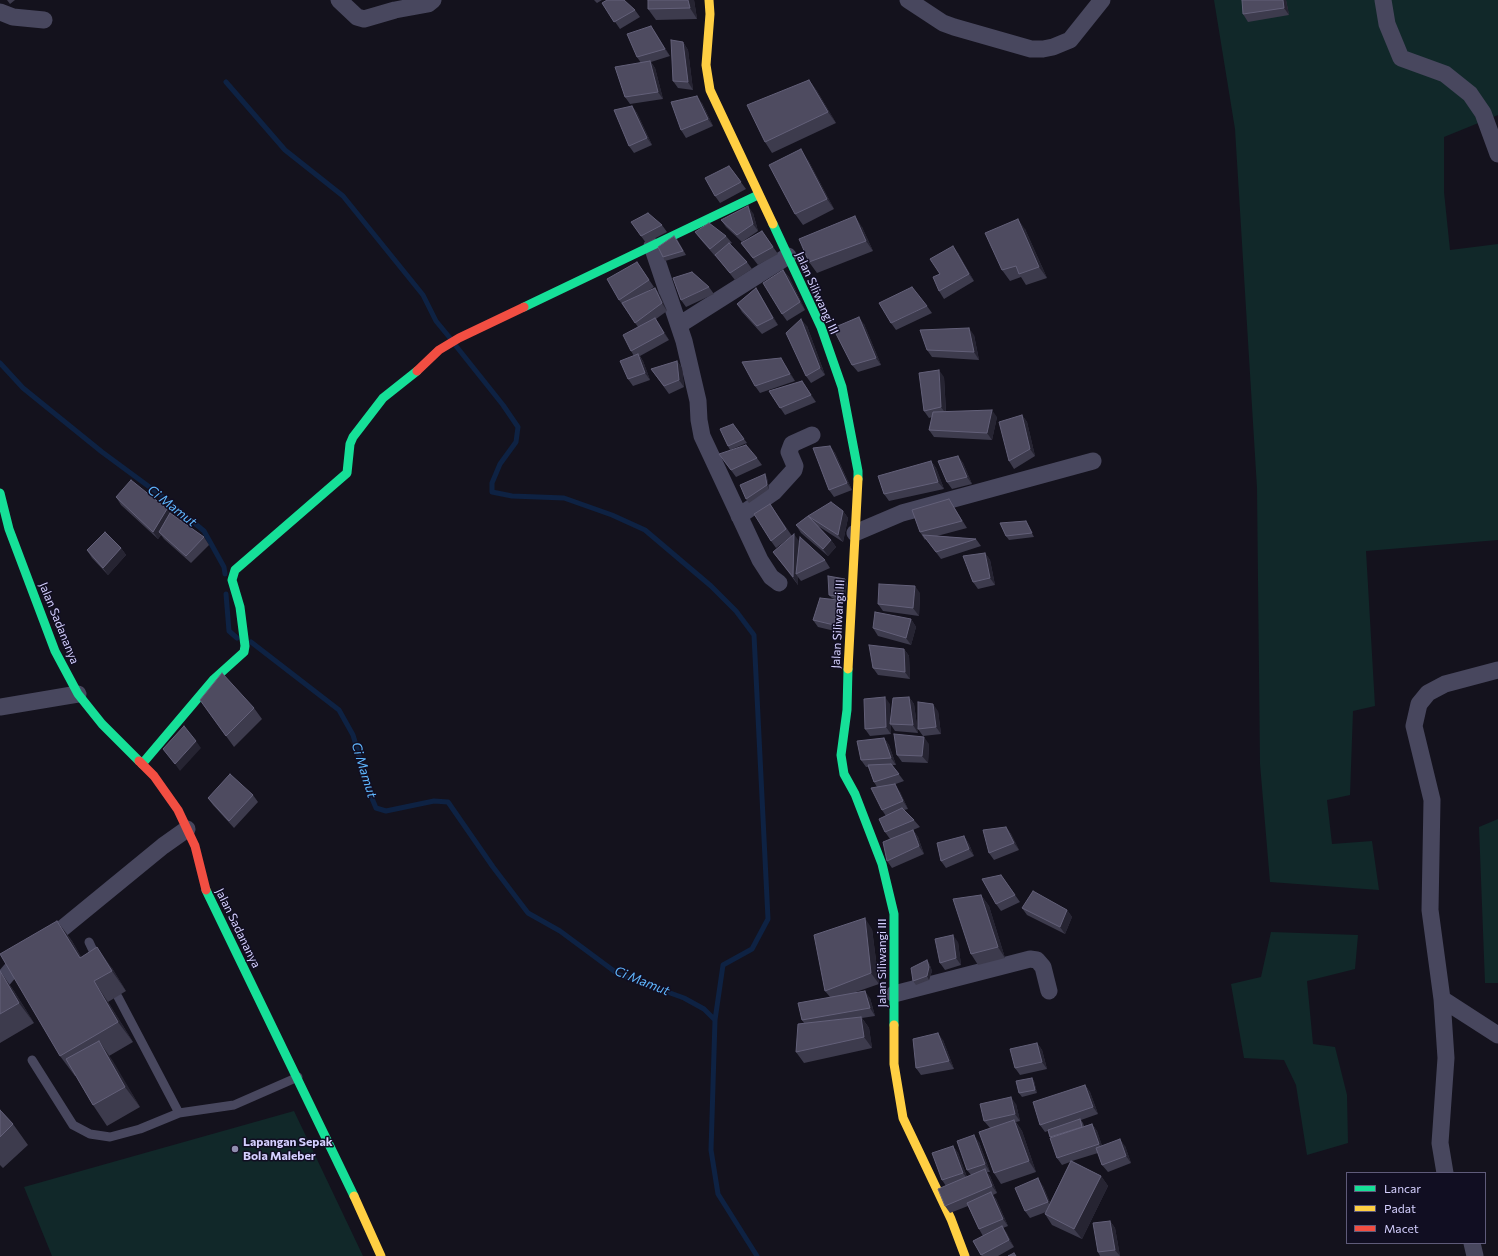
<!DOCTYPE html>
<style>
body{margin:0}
#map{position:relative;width:1498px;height:1256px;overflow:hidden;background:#14121d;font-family:Commissioner,sans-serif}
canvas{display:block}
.legend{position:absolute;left:1346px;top:1172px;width:140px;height:72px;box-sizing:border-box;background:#110e22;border:1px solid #5f5b7a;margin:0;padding:5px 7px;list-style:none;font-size:12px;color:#d4cffe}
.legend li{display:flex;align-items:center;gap:8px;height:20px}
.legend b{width:20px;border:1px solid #5f5b7a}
</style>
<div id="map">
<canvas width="1498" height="1256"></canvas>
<ul class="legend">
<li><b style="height:5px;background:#16e098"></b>Lancar</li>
<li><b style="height:5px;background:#ffcf43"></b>Padat</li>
<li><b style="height:5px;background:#f24e42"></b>Macet</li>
</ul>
</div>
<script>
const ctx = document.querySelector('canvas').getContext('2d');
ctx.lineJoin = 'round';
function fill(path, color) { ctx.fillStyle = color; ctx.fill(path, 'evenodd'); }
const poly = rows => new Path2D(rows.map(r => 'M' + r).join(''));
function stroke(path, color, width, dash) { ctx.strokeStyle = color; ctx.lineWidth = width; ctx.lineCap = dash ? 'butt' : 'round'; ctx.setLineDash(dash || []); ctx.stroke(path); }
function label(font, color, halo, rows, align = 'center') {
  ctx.font = font + ' Commissioner,sans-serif'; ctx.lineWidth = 3; ctx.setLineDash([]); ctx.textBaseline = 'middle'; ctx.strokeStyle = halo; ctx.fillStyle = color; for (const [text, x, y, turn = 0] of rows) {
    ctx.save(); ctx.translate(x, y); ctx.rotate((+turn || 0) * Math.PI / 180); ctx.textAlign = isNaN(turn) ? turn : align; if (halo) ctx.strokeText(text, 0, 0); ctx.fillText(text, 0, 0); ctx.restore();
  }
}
fill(poly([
 [1214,0,1498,0,1498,115,1444,137,1444,192,1450,250,1498,244,1498,540,1366,551,1375,706,1353,711,1350,795,1327,800,1332,844,1372,841,1379,890,1270,882,1260,764,1257,488,1235,129],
 [1498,819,1498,983,1485,983,1479,827],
 [1271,932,1358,935,1355,969,1307,981,1313,1044,1335,1047,1347,1095,1348,1143,1307,1155,1296,1085,1284,1060,1244,1058,1231,984,1261,977],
 [294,1111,363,1256,52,1256,24,1187]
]), '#112829');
stroke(poly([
 [226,82,285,150,343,196,423,295,436,321,450,338],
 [456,346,503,405,518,427,516,442,500,464,492,483,492,492,512,496,564,498,612,515,645,530,711,586,736,611,754,635,768,919,752,949,723,965,715,1020],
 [0,363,23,388,102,452,163,497,204,531,224,567,225,574],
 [226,594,229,631,237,638],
 [251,642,339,710,353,735,371,796,376,808,386,811,434,801,448,802,493,867,528,913,560,931,618,974,684,998,704,1009,715,1020,711,1150,718,1194,757,1256]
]), '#0e2243', 5);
stroke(poly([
 [89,942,98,961],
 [118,997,179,1113,234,1105,298,1077],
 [32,1060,73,1125,90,1134,110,1137,140,1129,179,1113]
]), '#48475e', 9);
stroke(poly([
 [339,0,357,17,364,19,395,10,428,4,433,0],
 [908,0,943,23,954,27,1031,49,1043,49,1053,47,1070,40,1102,0],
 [1383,0,1387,24,1401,58,1445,74,1470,94,1483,113,1498,154],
 [0,12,13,17,44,20],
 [652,246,684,341,698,401,699,420,702,436,760,560,771,577,779,583],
 [679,325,788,256],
 [739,516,774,492,794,470,795,466,789,452,792,444,812,435],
 [855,533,902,513,1093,461],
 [0,707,78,694],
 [0,983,11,970,47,941,163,846,187,829],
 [894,994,1030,959,1037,960,1043,967,1049,991],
 [1442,999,1498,1035],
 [1445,1173,1440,1143,1446,1058,1442,999,1430,910,1432,800,1414,726,1419,704,1428,693,1445,684,1498,670],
 [1472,1243,1475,1256]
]), '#48475e', 17);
stroke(poly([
 [773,224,821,327,842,387,858,471,858,479],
 [524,307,758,195],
 [0,493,9,529,55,651,78,694,102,724,139,761],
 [848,669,847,710,841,755,844,774,855,794,882,864,894,914,894,1025],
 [142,764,214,679,244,652,245,646,240,607,232,580,235,570,347,473,350,444,353,437,383,398,417,371],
 [206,890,354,1196]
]), '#16e098', 9);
stroke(poly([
 [709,0,710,14,706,65,710,90,773,224],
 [848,669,858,479],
 [894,1025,894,1064,903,1118,951,1219,965,1256],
 [354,1196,381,1256]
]), '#ffcf43', 9);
stroke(poly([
 [417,371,439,350,459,338,524,307],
 [139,761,154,776,178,810,195,846,206,890]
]), '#f24e42', 9);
fill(poly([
 [7,0,15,0,10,4],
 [594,0,602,0,597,3],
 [694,0,697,19,656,20,648,9],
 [1286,0,1289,15,1248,22,1243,14],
 [602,3,635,10,640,17,620,29],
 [651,26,670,56,651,62,655,68,663,99,630,104,625,97,641,63,637,57],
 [683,42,688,50,693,90,678,88,673,81],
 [809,80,817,91,836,123,772,153,765,142],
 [702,103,713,126,686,138,681,130],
 [632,106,637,113,652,145,634,153,629,146],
 [808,160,834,209,803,225,795,214],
 [729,166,746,189,720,203,715,196],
 [753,213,758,231,742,242,726,227,721,220],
 [631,222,662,225,667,232,646,243],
 [862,227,873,251,817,273,809,262],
 [1025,229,1047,278,1026,285,1021,277,1010,281,1002,270],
 [762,231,778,254,758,265,741,243],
 [695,232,726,236,732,243,730,244,747,262,752,269,735,280,716,256,715,256,701,240],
 [677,239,686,255,665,261,663,257],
 [958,253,974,281,944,299,939,291,940,274],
 [637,262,654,287,645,293,655,288,660,295,667,311,656,319,669,340,640,356,643,361,650,380,633,386,628,379,634,356,631,351,638,327,619,300],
 [783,270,789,277,805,310,787,321,782,314],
 [709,287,714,294,686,307,681,300],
 [756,288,761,296,778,325,762,334,742,312,737,304],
 [927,306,932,313,896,330,891,323],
 [864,324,881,365,858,372,852,365],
 [807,326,825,375,811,383,806,376],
 [974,335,979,360,932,357,927,350],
 [677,361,682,368,684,387,669,394,651,369],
 [786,366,795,381,760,393,755,386],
 [944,377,946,411,997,417,992,440,934,437,929,430,932,417,929,418,924,411],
 [802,381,816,402,785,415,769,391],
 [1022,415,1027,422,1035,456,1014,469,1009,461],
 [733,424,747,443,730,450,728,446],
 [830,446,835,453,852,490,834,497,829,490],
 [719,454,757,458,762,465,736,477],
 [958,456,963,463,972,484,952,489,947,482],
 [931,461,936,468,944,489,889,501,884,494],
 [765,474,767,478,769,489,749,503,746,499],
 [116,497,167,509,170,514,204,537,209,545,191,563,164,539,161,535,158,539,121,505],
 [949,499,967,528,937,536,976,539,981,546,941,559,926,539,925,540,920,532],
 [770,504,792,536,776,548,771,541],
 [843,511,848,518,843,542,818,526,831,540,836,547,828,556,801,533,796,525,808,516],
 [1026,521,1034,537,1009,540,1006,536],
 [799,541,799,546,825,560,830,568,801,581,798,577,798,585,773,552],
 [121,548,126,555,108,575,92,558,87,550],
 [985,553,990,560,995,585,978,589,973,582],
 [847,583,844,601,838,600,843,607,839,632,818,627,813,620,837,600,832,598,829,595],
 [920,593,919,616,883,611,878,604],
 [911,619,916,627,911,645,878,636,873,628],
 [904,649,909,656,910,679,878,675,873,668],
 [909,697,914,704,918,733,895,731,891,725,891,734,870,736,865,729,890,704,890,719],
 [200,700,254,708,262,719,234,747],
 [938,711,941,734,923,736,918,729],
 [884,738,889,745,896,765,892,765,904,781,893,785,900,792,908,809,904,810,914,820,920,827,913,830,918,837,924,854,892,868,887,861,890,839,885,832,886,816,882,810,877,787,874,782,868,767,866,767,861,760],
 [929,744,928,763,902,762,897,755],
 [253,795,258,802,234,828,213,805,208,798],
 [1006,827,1011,834,1019,850,994,860,989,853],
 [964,836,969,844,974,856,946,868,941,861],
 [1001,875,1020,902,1001,911,996,904],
 [981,895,989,906,1005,958,978,965,971,954],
 [1022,908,1067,910,1072,917,1065,934,1027,915],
 [57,921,72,941,81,957,112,968,126,991,108,1002,133,1042,109,1056,140,1107,107,1126,93,1105,76,1076,75,1076,60,1056],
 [872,929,879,984,856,992,870,998,875,1016,862,1018,869,1028,872,1048,804,1063,796,1052,804,1023,802,1020,830,997,825,991],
 [958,942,961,965,945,970,940,963],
 [927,960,929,963,932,971,929,980,916,985,913,981],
 [0,971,14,991,34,1023,0,1043],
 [943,1040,954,1069,921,1075,916,1068],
 [1037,1043,1042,1050,1047,1069,1020,1075,1015,1068],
 [1032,1078,1034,1081,1037,1093,1022,1097,1019,1093],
 [1085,1085,1090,1092,1098,1114,1081,1120,1083,1123,1084,1126,1092,1124,1097,1131,1102,1146,1125,1146,1131,1163,1108,1172,1102,1165,1098,1153,1072,1161,1101,1176,1108,1186,1082,1239,1052,1225,1045,1214,1046,1212,1030,1218,1025,1211,1043,1186,1050,1203,1070,1162,1062,1165,1057,1158,1048,1131,1045,1132,1040,1125],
 [1016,1104,1020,1121,1016,1122,1022,1131,1036,1172,1001,1184,994,1173,990,1128,984,1121],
 [0,1110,13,1124,28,1145,3,1168,0,1165],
 [979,1142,990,1172,987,1172,990,1176,997,1193,993,1195,996,1199,1008,1226,1003,1228,1014,1247,998,1256,982,1256,973,1241,983,1236,979,1229,968,1206,950,1213,945,1206,946,1186,942,1180,953,1146,958,1153,967,1177,971,1175,967,1170],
 [1110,1221,1115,1228,1120,1256,1100,1256,1098,1252]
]), '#3d3b4d');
fill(poly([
 [688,0,694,0,697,19,690,8],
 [1283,0,1286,0,1289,15,1284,8],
 [651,26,656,33,670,56,665,49],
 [683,42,688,50,693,90,688,82],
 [650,61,655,68,663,99,658,92],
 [809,80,817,91,836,123,828,112],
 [697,96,702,103,713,126,708,119],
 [632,106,637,113,652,145,647,138],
 [801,149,808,160,834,209,827,199],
 [748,206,753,213,758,231,753,224],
 [855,216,862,227,873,251,866,241],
 [1018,219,1025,229,1047,278,1039,267],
 [953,246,958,253,974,281,969,274],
 [783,270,789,277,805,310,800,302],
 [655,288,660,295,667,311,662,303],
 [756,288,761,296,778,325,773,318],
 [859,317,864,324,881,365,876,358],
 [655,318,660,325,669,340,664,333],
 [801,319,807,326,825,375,820,368],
 [969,328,974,335,979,360,974,352],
 [638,354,643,361,650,380,645,373],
 [781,358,786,366,795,381,790,374],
 [677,361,682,368,684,387,679,380],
 [939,370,944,377,946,414,941,407],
 [802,381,807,388,816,402,811,395],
 [992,410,997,417,992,440,987,433],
 [1022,415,1027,422,1035,456,1030,449],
 [830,446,835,453,852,490,847,483],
 [958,456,963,463,972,484,967,477],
 [931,461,936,468,944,489,938,482],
 [765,474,767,478,769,489,767,485],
 [167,509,172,517,159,532,161,535,158,539,153,532],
 [843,511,848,518,843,542,838,535],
 [794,534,799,541,799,572,796,574,798,577,798,585,793,577],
 [831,540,836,547,828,556,823,549],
 [121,548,126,555,108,575,103,568],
 [985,553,990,560,995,585,990,578],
 [845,579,847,583,844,601,842,597],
 [915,586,920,593,919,616,913,608],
 [838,600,843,607,839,632,834,625],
 [911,619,916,627,911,645,906,638],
 [904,649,909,656,910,679,905,672],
 [885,697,890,704,890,724,891,725,891,734,886,727],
 [909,697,914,704,918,733,913,725],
 [933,704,938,711,941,734,936,727],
 [924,737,929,744,928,763,922,756],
 [884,738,889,745,896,765,891,758],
 [196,741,201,748,180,771,175,764],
 [895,784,900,792,908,809,903,801],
 [1006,827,1011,834,1019,850,1014,843],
 [913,830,918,837,924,854,919,846],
 [964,836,969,844,974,856,969,849],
 [981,895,989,906,1005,958,998,947],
 [1067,910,1072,917,1065,934,1060,927],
 [865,918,872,929,879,984,871,973],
 [57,921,72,941,94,979,80,958],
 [953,935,958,942,961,965,956,958],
 [97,947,112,968,126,991,112,971],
 [927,960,929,963,932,971,929,980,927,976],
 [0,971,14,991,34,1023,19,1003],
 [94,981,108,1002,133,1042,118,1022],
 [865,991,870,998,875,1016,870,1008],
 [861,1017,869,1028,872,1048,864,1037],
 [938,1033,943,1040,954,1069,949,1061],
 [99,1041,113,1061,140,1107,125,1087],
 [1037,1043,1042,1050,1047,1069,1042,1062],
 [1032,1078,1034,1081,1037,1093,1035,1090],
 [1085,1085,1090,1092,1098,1114,1093,1107],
 [1011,1097,1016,1104,1020,1121,1015,1114],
 [1014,1120,1022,1131,1036,1172,1029,1161],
 [1092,1124,1097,1131,1104,1151,1099,1144],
 [974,1135,979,1142,990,1172,985,1164],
 [1120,1139,1125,1146,1131,1163,1126,1156],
 [953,1146,958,1153,968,1180,963,1173],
 [985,1169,990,1176,997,1193,992,1186],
 [1101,1176,1108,1186,1082,1239,1074,1229],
 [1038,1178,1043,1186,1053,1209,1048,1202],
 [991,1192,996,1199,1008,1226,1003,1219],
 [1110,1221,1115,1228,1120,1256,1115,1250],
 [1002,1226,1007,1233,1014,1247,1009,1240]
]), '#262432');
const building = poly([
 [607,0,624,0,635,10,614,22,602,3,607,0],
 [648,0,688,0,690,8,648,9,648,0],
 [1242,0,1283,0,1284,8,1243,14,1242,0],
 [651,26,665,49,637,57,627,34,651,26],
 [671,40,683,42,688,82,673,81,671,40],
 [650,61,658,92,625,97,615,67,650,61],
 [809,80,828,112,765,142,747,105,809,80],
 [697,96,708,119,681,130,671,102,697,96],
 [632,106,647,138,629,146,614,110,632,106],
 [801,149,827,199,795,214,769,165,801,149],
 [729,166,741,182,715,196,705,178,729,166],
 [748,206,753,224,737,235,721,220,748,206],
 [648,213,662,225,641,236,631,222,648,213],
 [855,216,866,241,809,262,799,239,855,216],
 [1018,219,1039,267,1019,274,1016,266,1002,270,985,233,1018,219],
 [709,223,726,236,710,249,695,232,709,223],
 [762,231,773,247,753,258,741,243,762,231],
 [674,236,683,251,663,257,658,247,674,236],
 [729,243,747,262,730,273,715,255,729,243],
 [953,246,969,274,939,291,933,277,940,274,930,259,953,246],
 [637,262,649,280,619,300,607,279,637,262],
 [783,270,800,302,782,314,763,283,783,270],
 [692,272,709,287,681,300,673,278,692,272],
 [912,287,927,306,891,323,879,303,912,287],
 [655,288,662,303,635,323,622,303,655,288],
 [756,288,773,318,757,326,737,304,756,288],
 [859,317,876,358,852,365,833,328,859,317],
 [655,318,664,333,631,351,623,335,655,318],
 [801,319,820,368,806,376,786,333,801,319],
 [969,328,974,352,927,350,920,330,969,328],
 [638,354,645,373,628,379,620,361,638,354],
 [781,358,790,374,755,386,742,362,781,358],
 [677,361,679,380,664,386,651,369,677,361],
 [939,370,941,407,924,411,919,373,939,370],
 [802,381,811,395,780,408,769,391,802,381],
 [992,410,987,433,929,430,933,412,992,410],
 [1022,415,1030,449,1009,461,999,422,1022,415],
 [733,424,744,439,728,446,720,429,733,424],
 [746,445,757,458,731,470,719,454,746,445],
 [830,446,847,483,829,490,813,448,830,446],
 [958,456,967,477,947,482,938,461,958,456],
 [931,461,938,482,884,494,878,476,931,461],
 [765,474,767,485,746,499,740,485,765,474],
 [131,480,167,509,153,532,116,497,131,480],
 [949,499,962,521,920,532,912,510,949,499],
 [831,502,843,511,838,535,808,516,831,540,823,549,796,525,808,516,831,502],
 [770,504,786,529,771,541,754,514,770,504],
 [170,513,204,537,186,556,159,532,170,513],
 [1026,521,1032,533,1006,536,1000,523,1026,521],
 [105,532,121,548,103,568,87,550,105,532],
 [794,534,793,577,773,552,794,534],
 [923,535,976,539,936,552,923,535],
 [800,537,825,560,796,574,800,537],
 [985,553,990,578,973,582,963,556,985,553],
 [828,576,845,579,842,597,829,595,828,576],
 [879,584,915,586,913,608,878,604,879,584],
 [820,598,838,600,834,625,813,620,820,598],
 [875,612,911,619,906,638,873,628,875,612],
 [869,645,904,649,905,672,873,668,869,645],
 [222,673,254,708,226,736,200,700,222,673],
 [885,697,886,727,865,729,864,699,885,697],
 [909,697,913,725,890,724,893,698,909,697],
 [918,702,933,704,936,727,918,729,918,702],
 [184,726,196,741,175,764,163,749,184,726],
 [894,734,924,737,922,756,897,755,894,734],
 [884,738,891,758,861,760,857,741,884,738],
 [891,764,899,774,874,782,868,765,891,764],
 [230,774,253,795,229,821,208,798,230,774],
 [895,784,903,801,882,810,871,788,895,784],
 [902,808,914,820,885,832,879,819,902,808],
 [1006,827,1014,843,989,853,983,830,1006,827],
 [913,830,919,846,887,861,883,842,913,830],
 [964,836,969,849,941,861,937,843,964,836],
 [1001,875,1015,895,996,904,982,879,1001,875],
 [1033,891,1067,910,1060,927,1022,908,1033,891],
 [981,895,998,947,971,954,953,899,981,895],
 [865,918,871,973,825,991,814,935,865,918],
 [57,921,80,958,97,947,112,971,94,981,118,1022,60,1056,0,954,57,921],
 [953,935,956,958,940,963,935,939,953,935],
 [927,960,929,967,927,976,913,981,911,968,927,960],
 [0,971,19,1003,0,1014,0,971],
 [865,991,870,1008,802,1020,798,1003,865,991],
 [861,1017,864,1037,796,1052,798,1024,861,1017],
 [938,1033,949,1061,916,1068,913,1039,938,1033],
 [99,1041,125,1087,93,1105,66,1059,99,1041],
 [1037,1043,1042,1062,1015,1068,1010,1049,1037,1043],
 [1032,1078,1035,1090,1019,1093,1016,1081,1032,1078],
 [1085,1085,1093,1107,1040,1125,1033,1102,1085,1085],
 [1011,1097,1015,1114,984,1121,980,1104,1011,1097],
 [0,1110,13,1124,0,1137,0,1110],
 [1080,1119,1082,1127,1050,1137,1048,1130,1080,1119],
 [1014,1120,1029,1161,994,1173,979,1132,1014,1120],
 [1092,1124,1099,1144,1057,1158,1050,1138,1092,1124],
 [974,1135,985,1164,967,1170,957,1141,974,1135],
 [1120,1139,1126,1156,1102,1165,1096,1148,1120,1139],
 [953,1146,963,1173,942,1180,932,1153,953,1146],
 [1071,1161,1101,1176,1074,1229,1045,1214,1071,1161],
 [985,1169,992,1186,945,1206,938,1189,985,1169],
 [1038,1178,1048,1202,1025,1211,1015,1188,1038,1178],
 [991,1192,1003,1219,979,1229,967,1203,991,1192],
 [1110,1221,1115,1250,1098,1252,1093,1223,1110,1221],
 [1002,1226,1009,1240,981,1255,973,1241,1002,1226],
 [1014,1253,1016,1256,1008,1256,1014,1253]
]);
fill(building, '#4e4b60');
stroke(building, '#636079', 1);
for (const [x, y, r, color] of [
 [235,1149,4,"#918daf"]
]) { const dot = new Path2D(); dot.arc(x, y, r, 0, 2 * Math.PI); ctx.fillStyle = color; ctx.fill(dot); stroke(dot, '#110e22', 1.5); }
label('12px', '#d4cffe', '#110e22', [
 ["Jalan Siliwangi III",817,293,66],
 ["Jalan Sadananya",59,623,68],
 ["Jalan Siliwangi III",838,624,-87],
 ["Jalan Sadananya",238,928,64],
 ["Jalan Siliwangi III",882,963,-90]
]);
label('bold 12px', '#d4cffe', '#110e22', [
 ["Lapangan Sepak",243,1142],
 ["Bola Maleber",243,1156]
], 'left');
label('italic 13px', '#5fb6fd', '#110e22', [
 ["Ci Mamut",172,506,38],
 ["Ci Mamut",364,770,73],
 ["Ci Mamut",642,981,22]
]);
</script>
